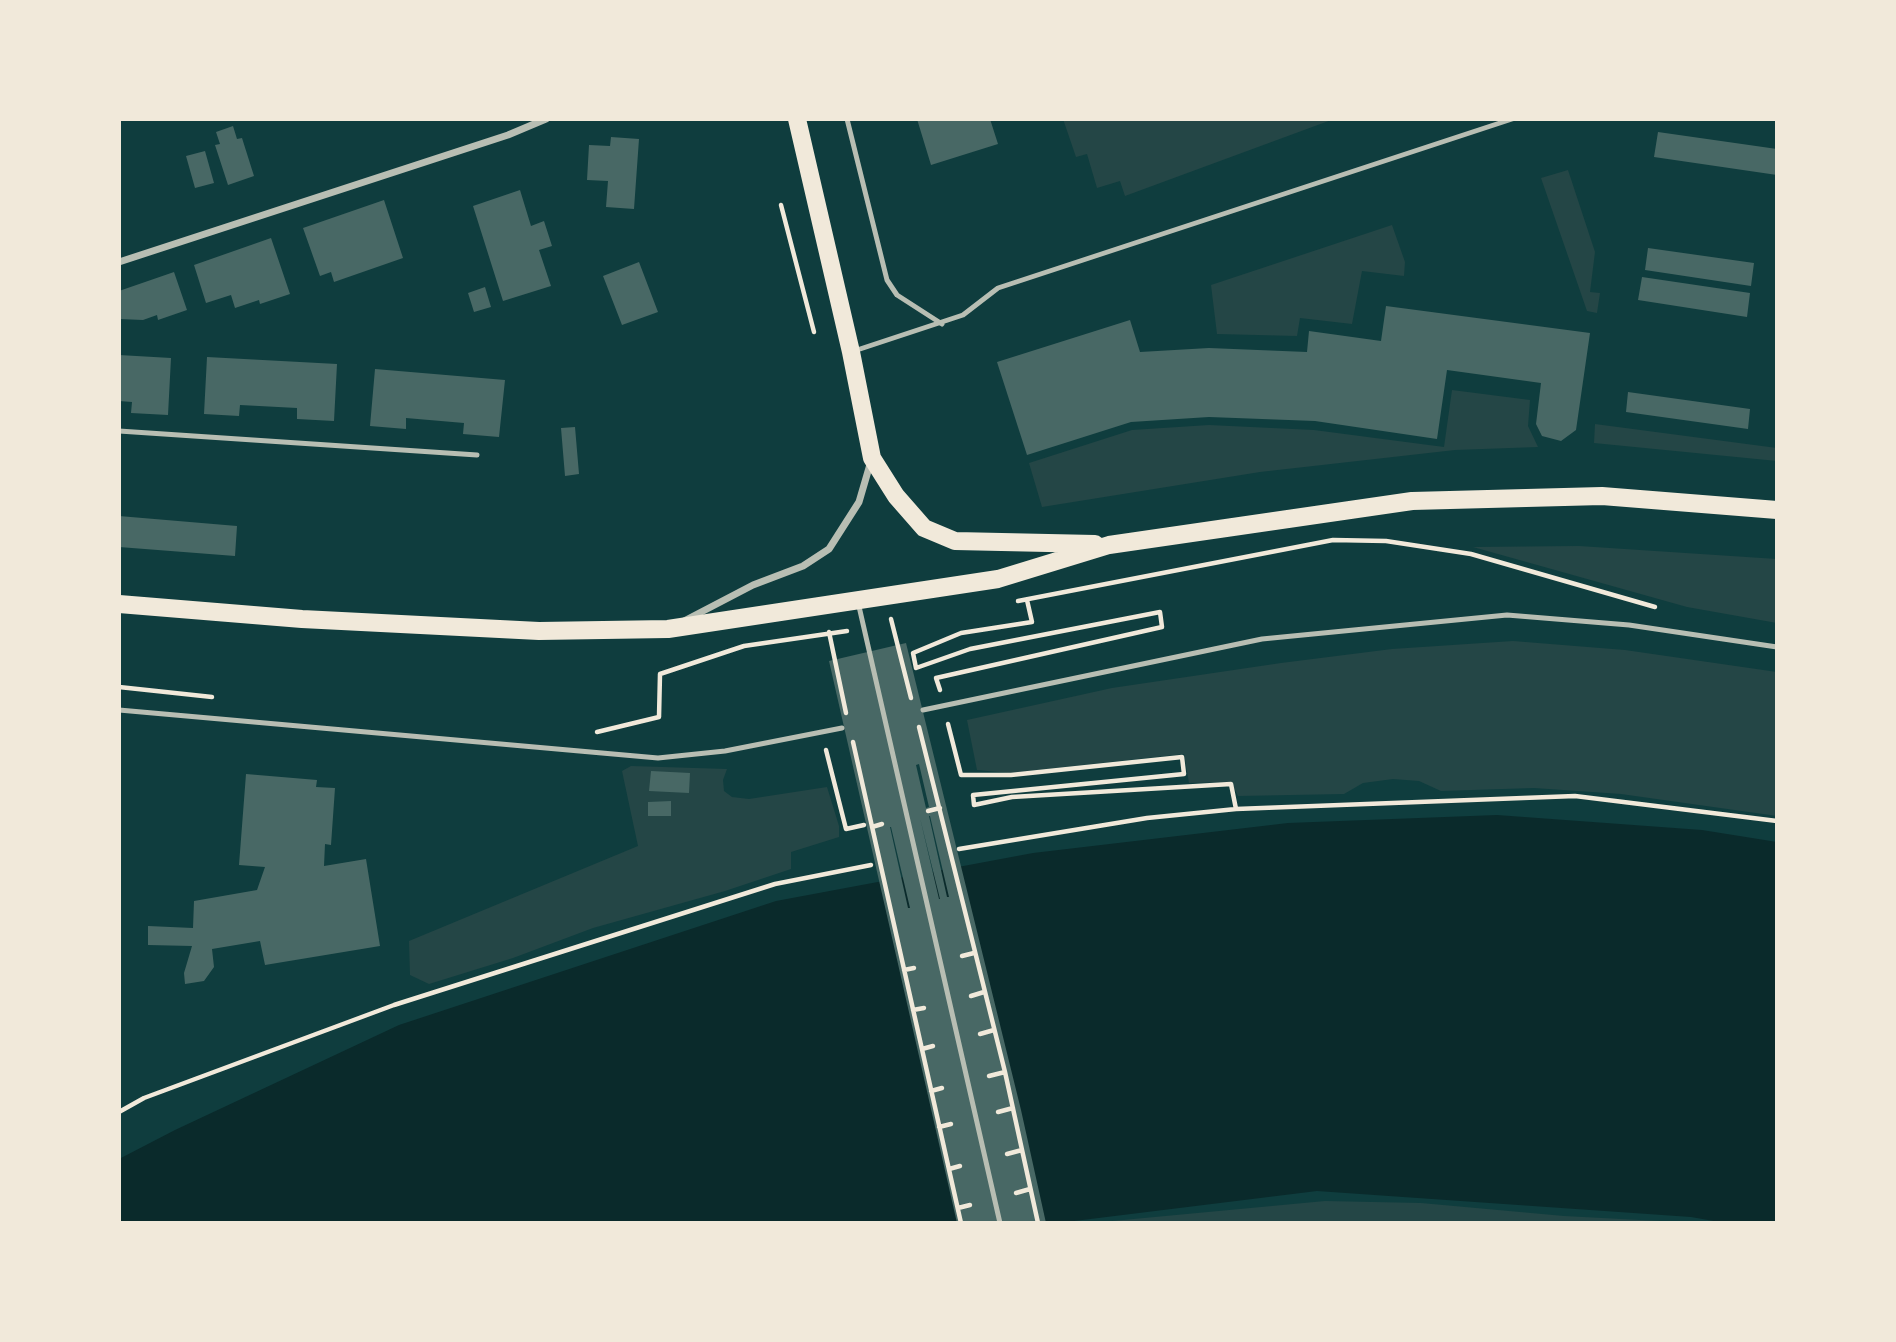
<!DOCTYPE html>
<style>
body{margin:0}
#map{position:relative;width:1896px;height:1342px;overflow:hidden;background:#0f3d3e;font-family:Roboto,sans-serif}
canvas{display:block}
.frame{position:absolute;inset:0;border:121px solid #f1e9da;pointer-events:none}
</style>
<div id="map">
<canvas width="1896" height="1342"></canvas>
<div class="frame"></div>
</div>
<script>
const ctx = document.querySelector('canvas').getContext('2d');
ctx.lineJoin = 'round';
function fill(path, color) { ctx.fillStyle = color; ctx.fill(path, 'evenodd'); }
const poly = rows => new Path2D(rows.map(r => 'M' + r).join(''));
function stroke(path, color, width, dash) { ctx.strokeStyle = color; ctx.lineWidth = width; ctx.lineCap = dash ? 'butt' : 'round'; ctx.setLineDash(dash || []); ctx.stroke(path); }
fill(poly([
 [1063,119,1334,119,1125,196,1120,181,1097,188,1087,154,1076,157],
 [1568,170,1595,252,1590,292,1600,293,1597,313,1587,311,1541,178],
 [1392,225,1405,262,1404,276,1362,271,1352,324,1300,318,1297,336,1217,334,1211,285],
 [1452,390,1530,400,1528,426,1538,447,1455,450,1260,472,1042,507,1029,463,1132,430,1209,425,1314,430,1444,447],
 [1595,424,1777,448,1777,461,1594,443],
 [1579,546,1777,559,1777,623,1687,607,1473,547],
 [1513,641,1625,650,1777,672,1777,816,1621,794,1534,788,1441,791,1419,781,1393,779,1363,783,1344,794,1238,796,1231,782,1189,783,1184,754,1009,773,977,770,967,720,1112,688,1281,663,1392,649],
 [631,766,727,769,723,780,724,791,732,797,749,799,827,787,839,826,839,837,791,852,791,869,725,891,593,928,513,958,429,984,410,975,409,941,638,846,622,771],
 [1325,1201,1421,1203,1564,1216,1698,1223,1091,1223]
]), '#244646');
fill(poly([
 [1497,815,1702,830,1777,842,1777,1223,1725,1223,1691,1217,1317,1191,1058,1223,119,1223,119,1159,175,1130,399,1025,776,901,1033,853,1288,823]
]), '#0a2a2b');
fill(poly([
 [917,119,990,119,998,144,931,165],
 [233,126,237,139,242,138,254,176,228,185,215,145,220,144,216,132],
 [1658,132,1777,149,1777,175,1654,157],
 [611,137,639,139,634,209,606,207,608,181,587,180,589,145,610,146],
 [205,151,214,183,195,188,186,156],
 [520,190,531,226,544,221,552,246,539,250,551,286,503,301,473,206],
 [384,200,403,258,334,282,331,272,320,276,303,228],
 [271,238,290,294,260,304,259,300,235,308,231,295,206,303,194,265],
 [1648,248,1754,263,1751,286,1645,270],
 [639,262,658,312,622,325,603,276],
 [174,272,187,310,158,320,157,315,143,320,119,319,119,291],
 [1642,277,1750,293,1747,317,1638,300],
 [485,287,491,307,474,312,468,293],
 [1386,306,1590,333,1576,430,1561,441,1542,436,1536,424,1541,383,1447,370,1437,439,1315,421,1209,417,1131,422,1027,455,997,362,1130,320,1140,352,1209,348,1307,352,1309,331,1381,341],
 [119,355,171,358,168,415,131,413,132,402,119,401],
 [207,357,337,364,334,421,297,419,297,408,240,405,239,416,204,414],
 [375,369,505,380,499,437,463,434,464,423,406,418,406,429,370,426],
 [1628,392,1750,409,1748,429,1626,412],
 [575,427,579,474,565,476,561,428],
 [119,516,237,526,235,556,119,547],
 [906,643,1021,1110,1046,1223,957,1223,829,661],
 [919,764,929,807,926,808,916,765],
 [929,816,930,816,949,897,947,897],
 [920,818,940,899,939,899],
 [890,827,891,827,910,908,908,908],
 [651,771,690,773,689,793,649,791],
 [246,774,317,780,316,787,335,788,331,845,325,844,324,866,366,859,380,946,265,965,260,941,212,949,214,967,204,981,185,984,184,973,192,946,148,945,148,926,193,928,194,901,257,890,265,867,239,865],
 [671,801,671,816,648,816,648,802]
]), '#486865');
stroke(poly([
 [781,205,814,332],
 [1018,601,1333,540,1386,541,1471,554,1655,607],
 [891,619,911,698],
 [829,632,846,713],
 [119,687,212,697],
 [940,690,936,678,1162,627,1160,612,970,649,916,668,913,653,961,633,1032,622,1027,600],
 [948,724,961,775,1011,775,1182,757,1184,774,973,795,974,805,1012,797,1231,784,1236,809],
 [919,727,1005,1072,1038,1223],
 [597,732,659,717,660,674,744,646,847,631],
 [853,742,961,1223],
 [826,750,846,829,864,825],
 [928,811,940,808],
 [872,827,882,824],
 [959,849,1147,818,1236,809,1575,796,1777,821],
 [962,956,974,953],
 [904,970,914,968],
 [971,996,984,992],
 [913,1010,924,1008],
 [980,1034,994,1030],
 [922,1049,933,1046],
 [989,1076,1005,1072],
 [931,1091,942,1088],
 [119,1112,144,1098,394,1005,775,884,871,865],
 [998,1112,1013,1108],
 [939,1127,951,1124],
 [1007,1154,1022,1150],
 [949,1169,960,1166],
 [1016,1193,1030,1189],
 [958,1208,970,1205]
]), '#f1e9da', 4.5);
stroke(poly([
 [847,119,887,280,897,295,942,324],
 [854,351,963,315,998,288,1512,119],
 [119,431,477,455],
 [858,602,1000,1223],
 [119,710,658,758,725,751,842,728],
 [923,710,1262,639,1507,615,1629,625,1777,647]
]), '#b8beb3', 5);
stroke(poly([
 [119,262,508,135,546,119],
 [684,621,753,585,803,566,829,549,859,502,871,461]
]), '#b8beb3', 7);
stroke(poly([
 [797,119,851,352,872,458,896,496,924,528,955,541,1095,544],
 [119,604,302,619,539,631,668,629,998,579,1109,545,1412,501,1602,496,1777,510]
]), '#f1e9da', 18);
</script>
